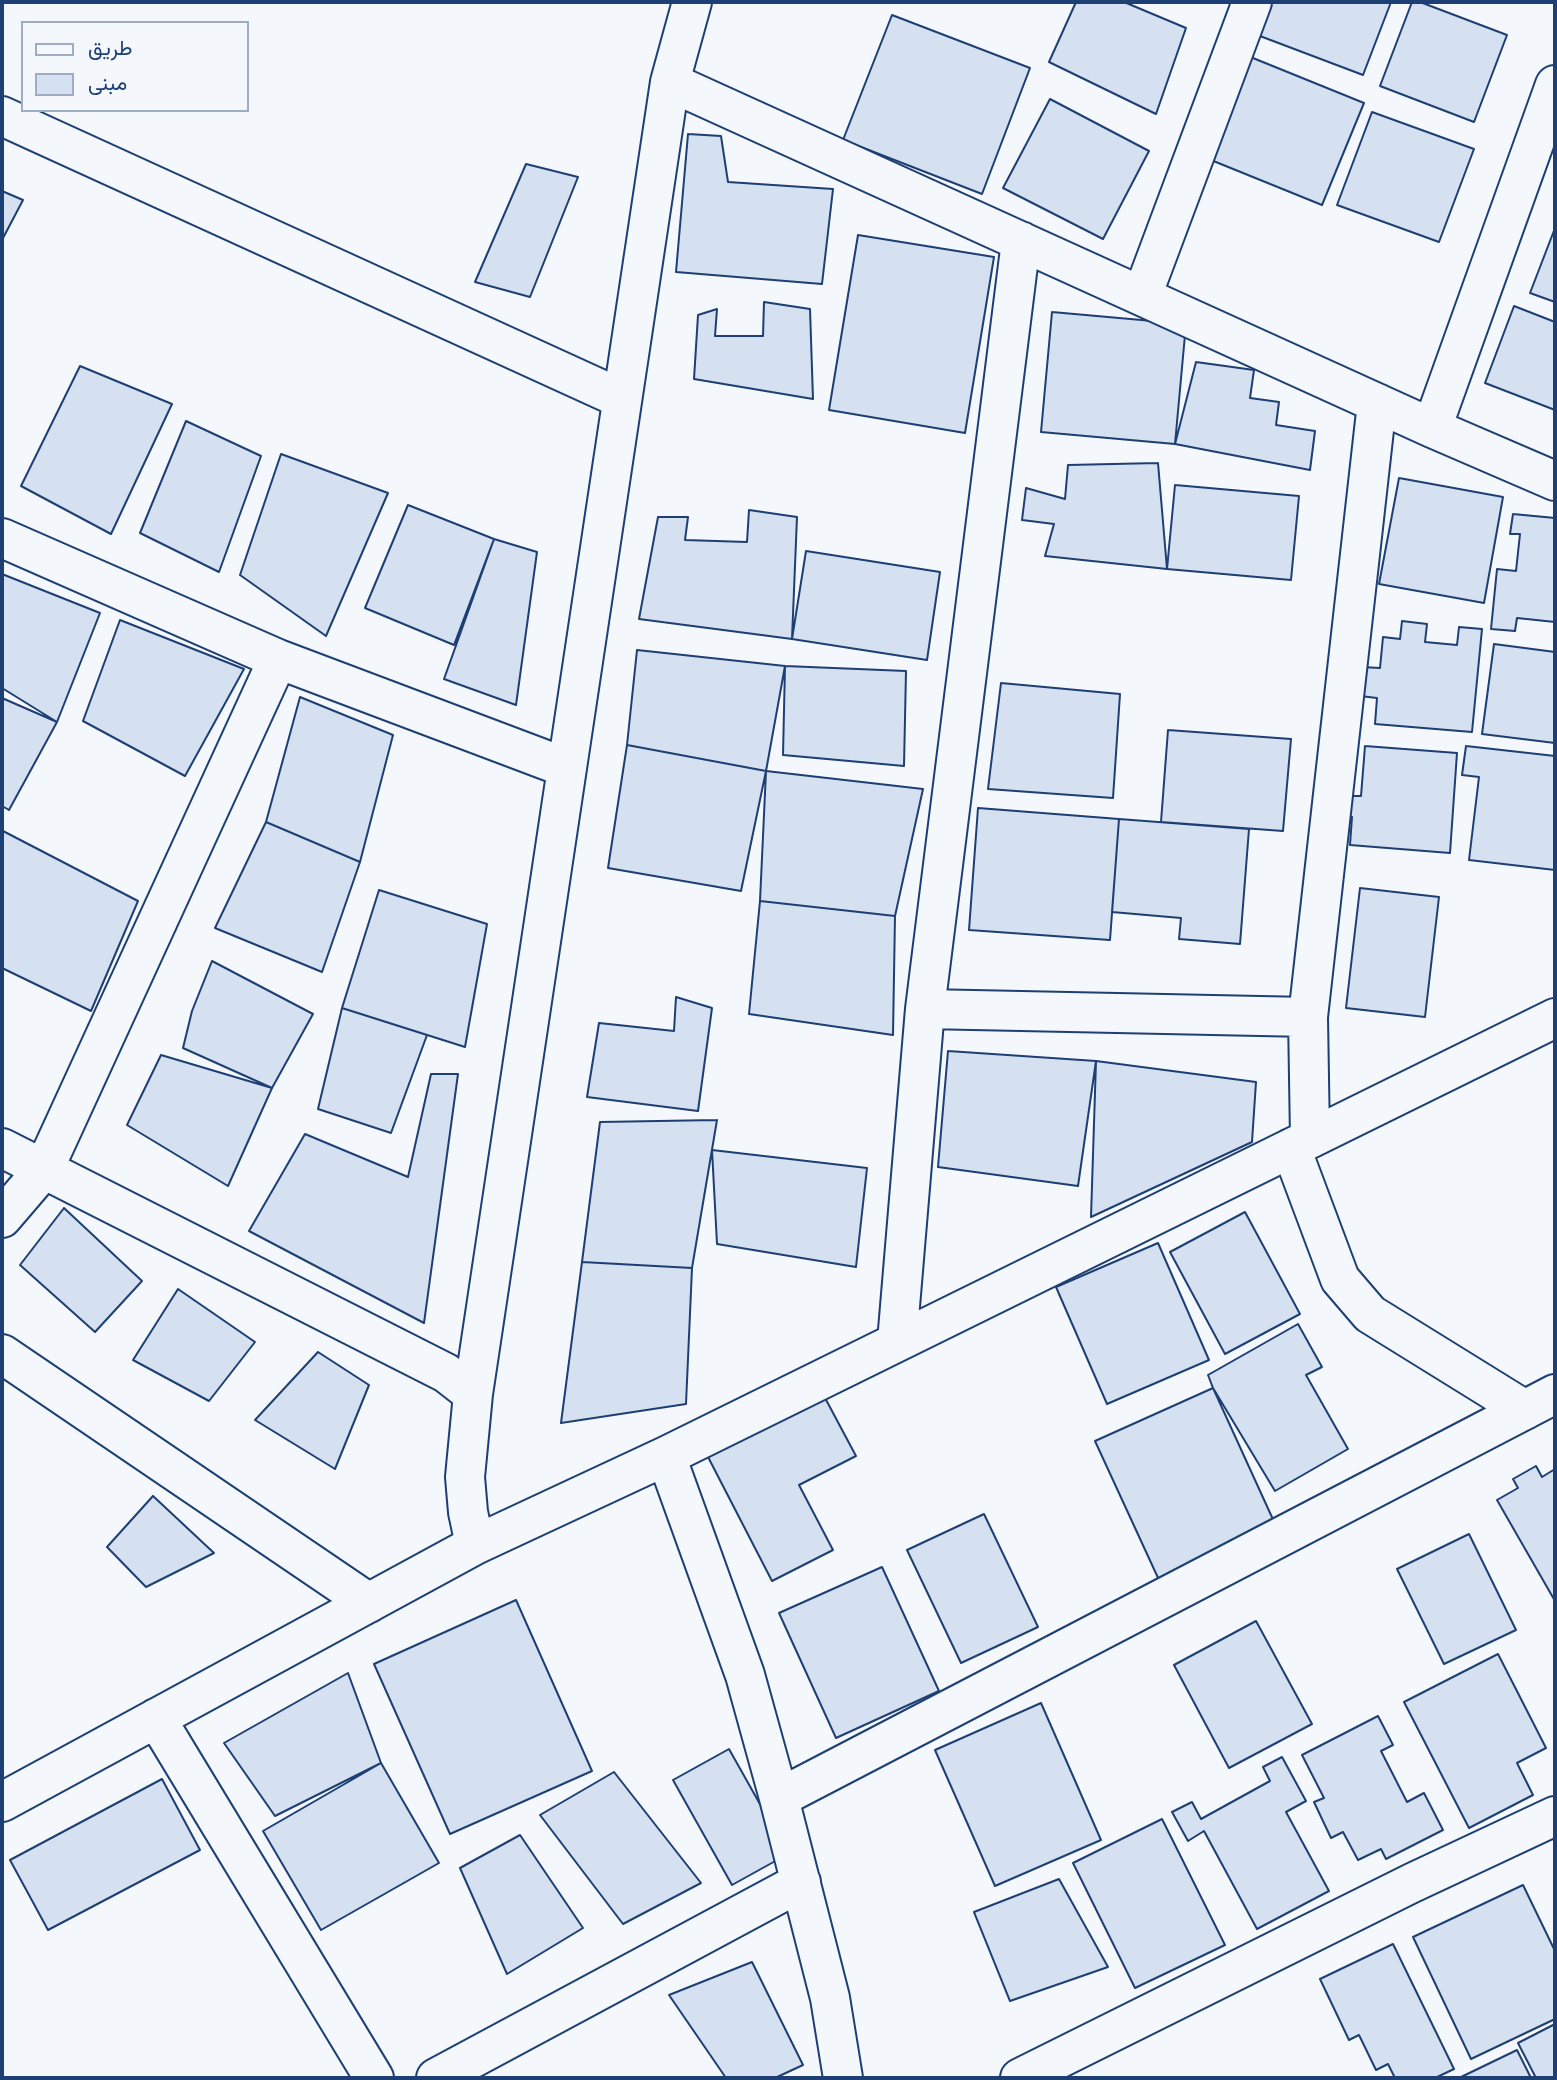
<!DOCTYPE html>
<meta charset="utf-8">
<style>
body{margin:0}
#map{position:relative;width:1557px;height:2080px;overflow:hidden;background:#f4f7fb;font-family:"Alegreya Sans",Vazirmatn,sans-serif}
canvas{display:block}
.frame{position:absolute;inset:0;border:4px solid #1d3f73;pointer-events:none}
.legend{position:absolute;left:21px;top:21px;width:228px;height:91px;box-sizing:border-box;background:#f4f7fb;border:2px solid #9eadc5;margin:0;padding:9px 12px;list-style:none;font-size:21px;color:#1d3f73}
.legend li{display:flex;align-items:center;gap:14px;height:35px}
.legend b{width:35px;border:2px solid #9eadc5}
</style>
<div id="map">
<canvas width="1557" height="2080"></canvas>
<div class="frame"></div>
<ul class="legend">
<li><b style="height:9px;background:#f4f7fb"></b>طريق</li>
<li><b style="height:19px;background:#d5e0f0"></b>مبنى</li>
</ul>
</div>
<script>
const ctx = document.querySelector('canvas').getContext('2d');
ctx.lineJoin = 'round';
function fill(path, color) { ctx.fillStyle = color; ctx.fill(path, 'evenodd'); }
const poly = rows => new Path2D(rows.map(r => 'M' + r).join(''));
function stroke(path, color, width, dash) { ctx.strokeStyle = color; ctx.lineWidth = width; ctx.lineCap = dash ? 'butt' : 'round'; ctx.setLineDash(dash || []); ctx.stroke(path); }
const building = poly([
 [1076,2,1124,2,1186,28,1156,114,1049,62,1076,2],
 [1264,2,1391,2,1363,75,1252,33,1264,2],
 [1412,2,1420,2,1507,35,1474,122,1380,86,1412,2],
 [892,15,1030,68,982,194,843,140,892,15],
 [1248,56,1364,103,1322,205,1206,158,1248,56],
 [1050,99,1149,151,1103,239,1003,188,1050,99],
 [1372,112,1474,149,1439,242,1337,205,1372,112],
 [688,134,721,136,728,182,833,189,822,284,676,272,688,134],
 [526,164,578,177,530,297,475,282,526,164],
 [2,191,23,200,2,240,2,191],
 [1555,228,1555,302,1530,293,1555,228],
 [858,235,994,257,965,433,829,410,858,235],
 [764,302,810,309,813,399,694,379,698,315,717,309,715,336,763,336,764,302],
 [1514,306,1555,322,1555,410,1485,383,1514,306],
 [1052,312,1186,324,1175,444,1041,432,1052,312],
 [1196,362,1254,370,1250,398,1279,402,1276,425,1315,431,1310,470,1175,444,1196,362],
 [80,366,172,404,111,534,21,486,80,366],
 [186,421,261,456,219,572,140,533,186,421],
 [281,454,388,493,326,636,240,575,281,454],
 [1158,463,1167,569,1045,556,1054,524,1022,520,1026,488,1065,499,1068,465,1158,463],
 [1399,478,1503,497,1484,603,1379,584,1399,478],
 [1175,485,1299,496,1291,580,1167,569,1175,485],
 [408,505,494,539,454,645,365,608,408,505],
 [749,510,797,517,792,639,639,619,658,517,688,517,685,540,747,542,749,510],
 [1513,514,1555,518,1555,622,1517,618,1515,631,1491,629,1497,569,1516,571,1520,534,1510,534,1513,514],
 [494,539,537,552,516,705,444,679,494,539],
 [806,551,940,572,927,660,792,639,806,551],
 [2,574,100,613,57,722,2,688,2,574],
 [120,620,244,669,185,776,83,721,120,620],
 [1402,621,1427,624,1425,642,1457,645,1459,627,1482,629,1472,732,1375,724,1377,698,1360,696,1362,667,1380,668,1383,637,1400,639,1402,621],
 [1494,644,1555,652,1555,743,1482,734,1494,644],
 [637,650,785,666,766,771,627,745,637,650],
 [785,666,906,671,904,766,783,755,785,666],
 [1001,683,1120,694,1113,798,988,789,1001,683],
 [300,697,393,735,360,862,266,822,300,697],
 [2,698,57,722,9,810,2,806,2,698],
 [1168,730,1291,739,1283,831,1161,822,1168,730],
 [627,745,766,771,741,891,608,868,627,745],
 [1365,746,1457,753,1450,853,1350,845,1352,817,1344,816,1346,796,1361,796,1365,746],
 [1466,746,1555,756,1555,870,1469,860,1479,777,1462,775,1466,746],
 [766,771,923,789,895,916,760,901,766,771],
 [978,808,1119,819,1110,940,969,930,978,808],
 [1119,819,1249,829,1240,944,1179,939,1181,918,1112,912,1119,819],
 [266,822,360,862,322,972,215,928,266,822],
 [3,831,138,901,91,1011,2,968,3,831],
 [1360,888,1439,897,1425,1017,1346,1008,1360,888],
 [379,890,487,924,465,1047,342,1008,379,890],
 [760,901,895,916,893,1035,749,1014,760,901],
 [212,961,313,1014,272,1088,183,1048,192,1011,212,961],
 [676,997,712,1008,698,1111,587,1097,599,1023,674,1031,676,997],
 [342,1008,427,1035,391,1133,318,1109,342,1008],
 [948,1051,1096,1061,1078,1186,938,1167,948,1051],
 [161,1055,272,1088,228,1186,127,1125,161,1055],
 [1096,1061,1256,1082,1252,1142,1091,1217,1096,1061],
 [431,1074,458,1074,424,1323,249,1231,305,1134,408,1177,431,1074],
 [717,1120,692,1268,582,1262,600,1122,717,1120],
 [712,1150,867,1168,856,1267,717,1244,712,1150],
 [64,1208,142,1281,95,1332,20,1265,64,1208],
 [1245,1212,1300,1314,1225,1354,1170,1252,1245,1212],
 [1158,1243,1209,1360,1107,1404,1056,1287,1158,1243],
 [582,1262,692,1268,686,1404,561,1423,582,1262],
 [178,1289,255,1342,209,1401,133,1360,178,1289],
 [1298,1324,1322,1367,1306,1375,1348,1449,1275,1491,1213,1388,1208,1375,1298,1324],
 [318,1352,369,1385,335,1469,255,1420,318,1352],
 [1213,1388,1276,1526,1159,1580,1095,1441,1213,1388],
 [824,1396,856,1456,799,1485,833,1550,772,1581,707,1455,824,1396],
 [1536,1466,1542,1477,1555,1469,1555,1601,1497,1500,1518,1488,1513,1479,1536,1466],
 [153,1496,214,1553,146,1587,107,1547,153,1496],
 [984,1514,1038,1627,961,1663,907,1550,984,1514],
 [1469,1534,1516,1630,1444,1664,1397,1569,1469,1534],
 [882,1567,939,1691,836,1738,779,1613,882,1567],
 [516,1600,592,1771,450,1834,374,1664,516,1600],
 [1256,1621,1312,1724,1229,1768,1174,1665,1256,1621],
 [1498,1654,1546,1748,1517,1763,1533,1795,1469,1828,1404,1702,1498,1654],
 [348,1673,381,1763,275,1816,224,1743,348,1673],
 [1041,1703,1101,1840,995,1886,935,1750,1041,1703],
 [1378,1716,1393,1745,1381,1751,1407,1802,1424,1793,1443,1830,1386,1859,1381,1849,1358,1860,1343,1832,1331,1838,1314,1802,1324,1798,1302,1755,1378,1716],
 [729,1749,788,1854,732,1885,673,1780,729,1749],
 [1282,1757,1306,1801,1286,1812,1329,1891,1257,1929,1204,1831,1188,1841,1172,1812,1192,1802,1201,1819,1270,1781,1263,1767,1282,1757],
 [381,1763,439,1863,321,1930,263,1831,381,1763],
 [614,1772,701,1883,623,1924,540,1815,614,1772],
 [162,1779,200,1850,48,1930,10,1860,162,1779],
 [1162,1819,1225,1945,1135,1988,1073,1863,1162,1819],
 [520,1835,583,1928,507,1974,460,1868,520,1835],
 [1059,1879,1108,1967,1010,2001,974,1912,1059,1879],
 [1523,1885,1555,1951,1555,2019,1471,2059,1413,1937,1523,1885],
 [1393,1944,1454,2069,1435,2078,1395,2078,1388,2064,1376,2070,1359,2035,1349,2040,1320,1979,1393,1944],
 [752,1962,803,2065,775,2078,726,2078,669,1995,752,1962],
 [1555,2024,1555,2078,1536,2078,1518,2043,1555,2024],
 [1517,2050,1531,2078,1459,2078,1517,2050]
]);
fill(building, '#d5e0f0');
stroke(building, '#1d3f73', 2);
const minor = poly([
 [670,82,1432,428,1555,481],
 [2,116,622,399],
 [1142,296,1252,2],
 [1432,428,1555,85],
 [2,538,278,659,567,768],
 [925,1009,1308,1017],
 [1310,1138,1308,1017,1377,403],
 [2,1148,446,1373,473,1394],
 [1291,1148,1340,1279,1370,1314,1525,1410],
 [2,1218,44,1169,278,659],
 [897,1342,925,1009,1021,241],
 [2,1354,369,1603],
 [666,1456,745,1675,779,1798,830,1998,843,2078],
 [475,1545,468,1512,465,1477,473,1394,670,82,692,2],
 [156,1718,374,2078],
 [779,1798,1555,1394],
 [2,1802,475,1545,666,1456,1555,1018],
 [436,2078,801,1882],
 [1020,2078,1412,1883,1555,1816]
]);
stroke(minor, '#1d3f73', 42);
stroke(minor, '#f4f7fb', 38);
</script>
